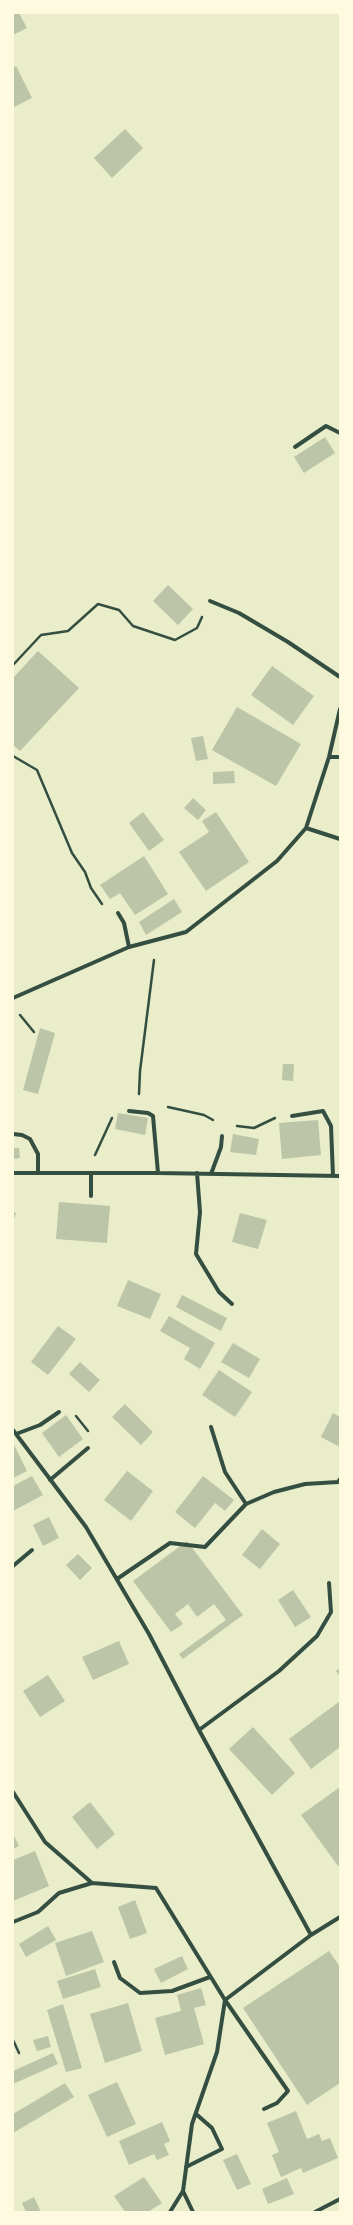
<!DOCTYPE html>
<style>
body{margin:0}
#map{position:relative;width:353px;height:2225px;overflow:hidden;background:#e9edc9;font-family:"PT Sans Narrow",sans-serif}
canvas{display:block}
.frame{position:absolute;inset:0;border:14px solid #fefae0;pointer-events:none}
</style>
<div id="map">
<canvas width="353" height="2225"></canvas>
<div class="frame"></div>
</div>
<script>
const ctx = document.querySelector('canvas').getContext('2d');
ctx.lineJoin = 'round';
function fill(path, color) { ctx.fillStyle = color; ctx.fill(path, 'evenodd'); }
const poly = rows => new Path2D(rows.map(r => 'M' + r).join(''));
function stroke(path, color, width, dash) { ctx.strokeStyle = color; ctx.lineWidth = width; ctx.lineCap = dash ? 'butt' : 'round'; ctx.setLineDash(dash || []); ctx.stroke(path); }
fill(poly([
 [13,13,19,13,27,28,13,35],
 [16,66,32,98,14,107,13,68],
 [125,129,143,148,112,178,94,158],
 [325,437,335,453,304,473,294,457],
 [168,585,193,609,178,625,153,601],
 [38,651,79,688,20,751,13,745,13,678],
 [272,666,314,696,293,725,251,695],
 [237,707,301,744,276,786,212,750],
 [203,736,208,759,196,761,191,738],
 [234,771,235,783,213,784,213,772],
 [193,798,206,810,198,820,184,808],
 [143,812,164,840,149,851,129,823],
 [216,812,249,862,206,891,179,852,209,832,202,821],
 [144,856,168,894,135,915,120,893,110,899,100,885],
 [174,899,182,912,146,935,139,922],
 [40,1028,55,1033,38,1094,23,1090],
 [283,1064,294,1064,293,1081,282,1080],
 [118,1113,148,1118,145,1135,115,1129],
 [318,1120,321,1155,282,1159,279,1123],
 [233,1134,259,1139,256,1155,230,1152],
 [13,1148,19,1148,20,1158,13,1159],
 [59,1202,110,1206,107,1243,56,1239],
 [13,1212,16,1213,13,1222],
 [240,1213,267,1220,258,1249,232,1242],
 [128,1280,161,1294,150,1319,117,1306],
 [182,1295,227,1318,221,1331,176,1307],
 [169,1316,215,1343,200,1369,184,1359,190,1348,160,1331],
 [58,1326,76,1339,48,1375,31,1362],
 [233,1343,260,1359,249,1378,221,1362],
 [80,1362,100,1380,89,1392,69,1374],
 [219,1370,252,1392,235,1417,202,1395],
 [125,1404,153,1432,141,1445,112,1417],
 [333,1413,340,1417,340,1447,321,1437],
 [66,1415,83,1439,59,1457,42,1433],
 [13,1443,27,1471,13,1478],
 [127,1471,153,1491,131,1521,104,1500],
 [32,1476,43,1495,13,1511,13,1486],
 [203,1476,234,1500,225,1511,215,1503,195,1528,175,1512],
 [49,1517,59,1538,43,1546,33,1525],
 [262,1529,280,1544,260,1569,242,1555],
 [187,1541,243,1615,183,1659,179,1654,226,1620,214,1604,197,1617,188,1604,175,1614,183,1624,171,1632,133,1581],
 [78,1554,92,1568,80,1580,66,1565],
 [293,1590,311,1617,295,1627,278,1600],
 [119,1641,129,1664,93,1680,82,1657],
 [340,1668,340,1677,336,1671],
 [48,1675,65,1701,40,1717,23,1691],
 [340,1701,340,1747,311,1769,289,1739],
 [253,1727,295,1773,272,1795,229,1749],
 [340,1787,340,1865,338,1866,301,1815],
 [90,1802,115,1834,97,1849,72,1817],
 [13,1834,19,1846,13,1849],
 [35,1851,49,1886,13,1901,13,1860],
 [135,1900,147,1933,130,1939,118,1907],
 [48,1926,56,1940,26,1957,19,1944],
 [92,1931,104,1962,66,1976,55,1943],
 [329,1951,340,1967,340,2083,307,2105,243,2008],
 [182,1956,188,1969,161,1983,154,1969],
 [95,1969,101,1987,63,1999,57,1981],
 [201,1988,206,2005,194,2008,204,2044,165,2055,155,2018,181,2011,177,1995],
 [128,2003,142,2051,105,2063,90,2014],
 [63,2004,82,2068,66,2072,47,2010],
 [48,2036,51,2047,37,2051,33,2040],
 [53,2053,58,2064,13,2084,13,2071],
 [117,2082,136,2124,107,2137,88,2095],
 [65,2083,74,2097,13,2133,13,2114],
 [296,2111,307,2139,319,2134,322,2141,330,2138,338,2158,303,2173,301,2168,281,2177,272,2155,279,2152,267,2123],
 [162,2122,170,2141,164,2144,169,2155,157,2160,154,2154,129,2165,119,2141],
 [237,2154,251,2184,237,2190,223,2160],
 [144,2177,162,2203,148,2212,125,2212,114,2196],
 [287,2178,294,2194,268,2204,262,2189],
 [34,2197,41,2212,26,2212,22,2203]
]), '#bcc5a7');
stroke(poly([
 [13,665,41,635,68,631,98,604,119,610,133,626,175,640,197,628,202,617],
 [13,756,37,770,72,853,85,872,91,888,102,904],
 [20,1015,34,1032],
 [139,1094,140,1071,154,960],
 [168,1107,204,1115,213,1120],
 [237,1126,254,1128,275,1118],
 [95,1155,112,1118],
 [76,1416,88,1431],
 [13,2040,19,2053]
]), '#344e41', 2.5);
stroke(poly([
 [295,447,326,426,340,433],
 [210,601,239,613,288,642,340,677],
 [329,757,340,757],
 [306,828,340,839],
 [118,913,124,923,129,947],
 [13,998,129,947,186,932,277,861,306,828,329,757,340,709],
 [129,1111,148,1113,153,1116,158,1173],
 [292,1116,323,1111,331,1126,333,1176],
 [13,1134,22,1135,30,1139,38,1154,38,1173],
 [13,1173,158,1173,340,1176],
 [91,1173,91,1196],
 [197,1173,200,1212,196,1254,219,1292,232,1304],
 [211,1174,221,1147,222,1136],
 [13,1430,86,1527,149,1634,199,1730,311,1935],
 [16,1434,40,1425,59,1412],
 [50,1480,88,1448],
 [246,1504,274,1492,305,1484,338,1482,340,1479],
 [13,1566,32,1550],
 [117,1579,170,1543,205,1547,246,1504,225,1472,211,1427],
 [199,1730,279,1671,317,1636,331,1612,329,1583],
 [13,1792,45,1842,92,1883,156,1888,225,2000,288,2091,277,2103,264,2109],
 [13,1922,38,1912,59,1893,92,1883],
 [114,1962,120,1978,140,1993,172,1991,210,1977],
 [186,2167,222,2149,212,2128,196,2114],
 [183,2191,193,2212],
 [170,2212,183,2191,192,2124,217,2052,225,2000,311,1935,340,1917],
 [315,2212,340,2199]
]), '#344e41', 4);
</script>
